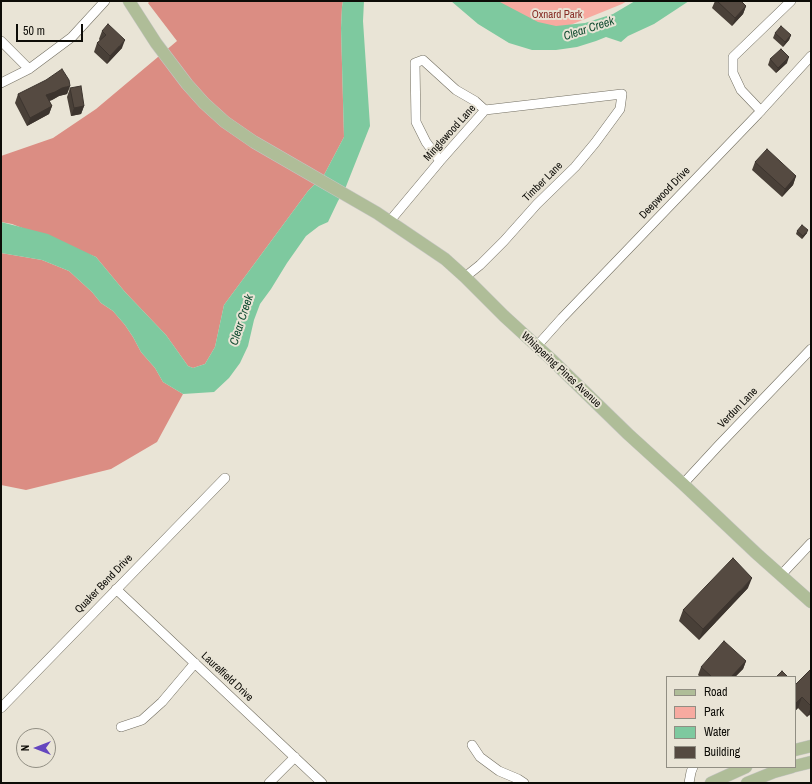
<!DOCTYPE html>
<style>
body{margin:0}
#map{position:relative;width:812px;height:784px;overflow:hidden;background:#e9e4d6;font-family:"Archivo Narrow",sans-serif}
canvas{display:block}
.frame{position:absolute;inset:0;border:2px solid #0d0c07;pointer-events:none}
.legend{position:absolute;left:666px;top:676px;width:130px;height:92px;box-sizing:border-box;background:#e9e4d6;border:1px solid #918e83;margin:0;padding:5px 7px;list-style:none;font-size:12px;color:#0d0c07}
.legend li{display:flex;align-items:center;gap:8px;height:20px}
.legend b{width:20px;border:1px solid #918e83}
.north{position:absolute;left:16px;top:728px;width:40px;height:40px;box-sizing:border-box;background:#e9e4d6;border:1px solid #918e83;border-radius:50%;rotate:270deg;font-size:11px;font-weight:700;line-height:16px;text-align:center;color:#0d0c07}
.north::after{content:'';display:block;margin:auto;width:14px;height:18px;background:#6446bf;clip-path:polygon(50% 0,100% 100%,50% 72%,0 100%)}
.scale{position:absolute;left:16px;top:24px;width:67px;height:18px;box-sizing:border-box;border:2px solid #0d0c07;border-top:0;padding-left:5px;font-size:12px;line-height:14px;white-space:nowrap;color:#0d0c07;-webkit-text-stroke:3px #e9e4d6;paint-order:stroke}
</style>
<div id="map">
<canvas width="812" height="784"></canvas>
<div class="frame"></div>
<ul class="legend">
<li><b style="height:5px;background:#afbd98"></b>Road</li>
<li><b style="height:11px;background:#f7aaa0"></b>Park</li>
<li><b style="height:11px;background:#7ec99f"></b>Water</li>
<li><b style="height:11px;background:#554a41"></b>Building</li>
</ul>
<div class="north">N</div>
<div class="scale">50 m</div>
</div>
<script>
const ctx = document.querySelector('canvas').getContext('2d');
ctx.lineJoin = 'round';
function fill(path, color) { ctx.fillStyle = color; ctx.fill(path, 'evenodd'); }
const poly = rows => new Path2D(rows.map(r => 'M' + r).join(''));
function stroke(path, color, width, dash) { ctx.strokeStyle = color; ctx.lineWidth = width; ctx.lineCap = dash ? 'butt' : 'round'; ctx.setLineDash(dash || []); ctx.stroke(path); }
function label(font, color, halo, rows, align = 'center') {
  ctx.font = font + ' "Archivo Narrow",sans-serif'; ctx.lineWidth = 4; ctx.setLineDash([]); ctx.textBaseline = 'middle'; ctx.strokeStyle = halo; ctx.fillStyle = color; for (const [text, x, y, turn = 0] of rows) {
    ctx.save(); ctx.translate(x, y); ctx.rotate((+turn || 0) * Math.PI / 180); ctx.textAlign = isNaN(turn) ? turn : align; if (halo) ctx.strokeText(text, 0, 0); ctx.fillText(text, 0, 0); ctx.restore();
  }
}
fill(poly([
 [493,1,627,1,622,4,558,30,517,17]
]), '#f7aaa0');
fill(poly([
 [150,1,343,1,342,7,341,28,344,137,324,175,308,191,224,305,215,347,205,364,193,368,188,366,166,335,125,292,96,257,12,224,1,222,1,156,53,138,96,109,177,41,148,3],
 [1,253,42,260,69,271,92,292,101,303,113,311,125,325,133,337,141,352,155,368,163,382,183,394,157,442,111,469,26,490,1,485]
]), '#db8d83');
fill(poly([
 [343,1,364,1,363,21,370,126,345,189,338,201,328,222,319,226,306,236,287,263,271,289,260,304,254,320,248,346,240,363,229,378,214,392,183,394,163,382,155,368,141,352,133,337,125,325,113,311,101,303,92,292,69,271,42,260,1,253,1,222,48,234,96,257,125,292,166,335,188,366,193,368,205,364,215,347,224,305,308,191,324,175,344,137,341,28,342,7],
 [451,1,498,1,538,22,556,26,585,23,613,14,635,1,689,1,654,24,628,36,621,42,606,37,596,41,577,47,556,50,532,50,509,43,478,24]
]), '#7ec99f');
const minor = poly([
 [1,41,29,69],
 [1,83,29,69,72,37,105,1],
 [761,111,741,90,733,73,733,57,791,1],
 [440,161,426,142,416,122,415,63,423,60,456,90,475,101,485,110],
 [389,222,440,161,485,110,622,94,620,109,595,143,575,167,537,204,504,241,480,265,465,277],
 [536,347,562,318,758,114,811,56],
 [683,484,719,445,811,349],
 [781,575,811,543],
 [116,589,322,783],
 [1,708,225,478],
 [121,727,142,720,162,702,195,663],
 [472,745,480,757,499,771,518,779,524,783],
 [269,783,295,757],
 [689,783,691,772,693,767]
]);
const major = poly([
 [129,1,156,43,187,84,204,103,225,122,254,142,377,213,445,259,465,277,504,316,552,360,628,434,683,484,757,554,811,602],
 [795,750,811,746],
 [795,766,811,762],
 [711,783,746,767],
 [747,783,774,772,792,767]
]);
stroke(minor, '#736f62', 10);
stroke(major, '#c5c5c3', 13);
stroke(minor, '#fff', 9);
stroke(major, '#afbd98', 12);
fill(poly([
 [715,1,741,1,746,6,743,14,732,26,712,8],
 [102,31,122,48,107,64,94,52,97,43,100,41,99,39],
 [775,33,791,35,789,40,783,47,773,38],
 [770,59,787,63,776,73,768,65],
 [70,86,67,94,59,96,52,100,49,101,52,106,49,114,27,126,15,103,18,94],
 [70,88,84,106,81,114,71,116,67,97],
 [755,162,796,176,793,185,782,197,752,170],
 [797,231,807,233,802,239,796,234],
 [748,588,699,640,679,621,683,610],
 [746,661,743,669,735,677,700,677,698,675,701,667],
 [811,669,811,716,809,715,807,717,798,708,795,711,795,684,796,684]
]), '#494038');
fill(poly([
 [746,6,743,14,732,26,735,18],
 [791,35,789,40,783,47,785,42],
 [125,40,122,48,107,64,110,56],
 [789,57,787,63,776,73,778,68],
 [70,86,67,94,59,96,52,100,43,103,46,95,62,88],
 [52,106,49,114,27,126,30,118],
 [84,106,81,114,71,116,74,108],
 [796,176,793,185,782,197,785,189],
 [808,230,807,233,802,239,803,236],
 [752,578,748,588,699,640,703,629],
 [746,661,743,669,735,677,731,677],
 [802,697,798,708,795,711,795,704],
 [811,707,811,710,809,715,807,717]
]), '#3c342e');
const building = poly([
 [717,1,741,1,746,6,735,18,717,1],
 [108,24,125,40,110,56,97,43,106,35,102,31,108,24],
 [781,26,791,35,785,42,775,33,781,26],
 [781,49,789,57,778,68,770,59,781,49],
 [62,69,69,80,70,86,62,88,55,92,46,95,52,106,30,118,18,94,46,80,62,69],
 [81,86,84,106,74,108,70,88,81,86],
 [767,149,796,176,785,189,755,162,767,149],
 [802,225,808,230,803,236,797,231,802,225],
 [733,558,752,578,703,629,683,610,733,558],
 [724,641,746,661,731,677,712,677,701,667,724,641],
 [811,669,811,706,802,697,795,704,795,684,796,684,811,669],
 [782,671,788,677,776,677,782,671]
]);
fill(building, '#554a41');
stroke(building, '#3c342e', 1);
label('11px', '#862b24', '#e9e4d6', [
 ["Oxnard Park",557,15]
]);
label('11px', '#0d0c07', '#e9e4d6', [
 ["Minglewood Lane",450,133,-48],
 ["Timber Lane",543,182,-45],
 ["Deepwood Drive",665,193,-46],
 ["Whispering Pines Avenue",561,370,43],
 ["Verdun Lane",738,408,-46],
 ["Quaker Bend Drive",104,584,-46],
 ["Laurelfield Drive",227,677,43]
]);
label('italic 12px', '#144e33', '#e9e4d6', [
 ["Clear Creek",589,29,-18],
 ["Clear Creek",242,320,-72]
]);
</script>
